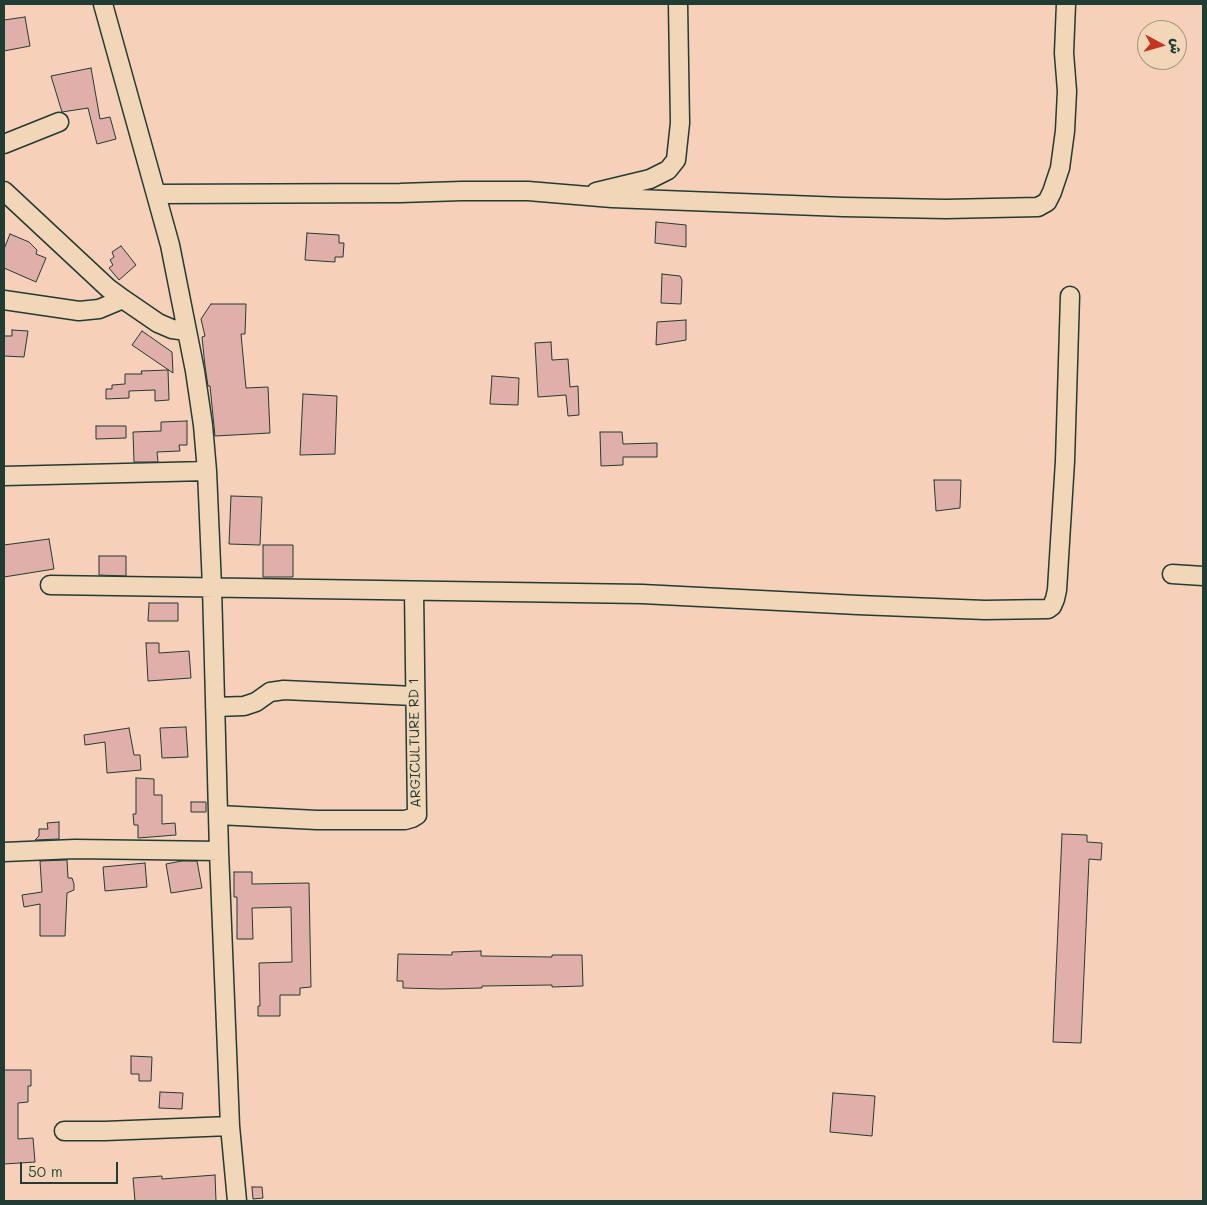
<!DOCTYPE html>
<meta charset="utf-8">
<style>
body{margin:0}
#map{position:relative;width:1207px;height:1205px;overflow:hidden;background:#f6d0b9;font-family:Mali,"Playpen Sans Arabic",sans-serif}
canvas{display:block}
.frame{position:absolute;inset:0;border:5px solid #1f3d34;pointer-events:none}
.north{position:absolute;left:1137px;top:20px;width:50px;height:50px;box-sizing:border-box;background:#f2d6b8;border:1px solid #9e9983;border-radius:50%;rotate:96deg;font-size:14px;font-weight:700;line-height:20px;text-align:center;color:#1f3d34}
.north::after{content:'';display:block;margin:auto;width:18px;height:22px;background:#c8321e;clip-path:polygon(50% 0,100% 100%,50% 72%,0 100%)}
.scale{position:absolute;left:20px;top:1162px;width:98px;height:22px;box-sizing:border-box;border:2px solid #1f3d34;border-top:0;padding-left:6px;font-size:15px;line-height:18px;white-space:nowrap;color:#1f3d34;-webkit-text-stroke:4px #f2d6b8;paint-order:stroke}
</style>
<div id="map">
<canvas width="1207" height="1205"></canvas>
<div class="frame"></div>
<div class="north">ش</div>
<div class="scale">50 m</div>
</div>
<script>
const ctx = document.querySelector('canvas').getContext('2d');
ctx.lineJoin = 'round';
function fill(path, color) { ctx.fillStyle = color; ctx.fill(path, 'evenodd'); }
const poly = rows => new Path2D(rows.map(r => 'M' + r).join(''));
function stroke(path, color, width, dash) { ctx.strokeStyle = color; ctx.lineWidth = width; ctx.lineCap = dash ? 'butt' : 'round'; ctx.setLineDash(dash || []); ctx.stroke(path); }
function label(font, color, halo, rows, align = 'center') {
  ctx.font = font + ' Mali,sans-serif'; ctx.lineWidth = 4; ctx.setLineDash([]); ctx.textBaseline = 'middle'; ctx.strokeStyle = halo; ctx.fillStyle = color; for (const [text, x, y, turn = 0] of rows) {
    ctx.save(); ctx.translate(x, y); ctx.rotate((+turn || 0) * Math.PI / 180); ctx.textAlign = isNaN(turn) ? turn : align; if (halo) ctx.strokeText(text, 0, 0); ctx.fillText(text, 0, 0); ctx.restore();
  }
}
const building = poly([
 [25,17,30,46,4,51,4,20,25,17],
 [91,68,100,119,110,117,116,139,97,144,88,108,62,112,51,76,91,68],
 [656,222,686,225,686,247,655,243,656,222],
 [307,233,339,235,339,243,344,243,343,257,335,257,335,262,305,260,307,233],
 [10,234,29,242,37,250,36,254,46,258,36,282,4,268,4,249,10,234],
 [121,246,136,265,119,280,109,268,113,265,110,260,114,257,112,252,121,246],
 [662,274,680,276,682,280,681,304,661,303,662,274],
 [211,304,246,304,245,334,241,334,246,388,268,387,270,433,215,436,210,386,208,386,205,366,202,337,205,336,201,319,211,304],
 [686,320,686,340,656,345,657,322,686,320],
 [12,330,28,331,24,357,4,356,4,336,12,336,12,330],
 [142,331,172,352,173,373,132,345,142,331],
 [551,342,552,360,568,359,570,387,578,386,579,415,568,416,566,395,538,397,535,343,551,342],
 [168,370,169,400,155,401,155,390,129,391,129,398,106,399,106,389,112,389,112,385,125,384,125,374,142,374,141,371,168,370],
 [492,376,519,378,518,405,490,404,492,376],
 [303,394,337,396,335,454,300,455,303,394],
 [187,421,187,445,179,445,180,451,157,452,158,462,134,462,133,432,161,431,161,422,187,421],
 [96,426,126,426,126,438,96,439,96,426],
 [600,432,622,432,623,444,657,443,657,457,623,457,623,465,601,466,600,432],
 [934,480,961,480,960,508,936,511,934,480],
 [231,496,262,497,260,545,229,544,231,496],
 [49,539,54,569,4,577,4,545,49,539],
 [263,545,293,545,293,577,263,577,263,545],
 [99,556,126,556,126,576,99,575,99,556],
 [149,603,178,603,178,621,148,621,149,603],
 [146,643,159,643,159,653,189,651,191,678,148,681,146,643],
 [186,727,188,757,162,758,160,728,186,727],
 [129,728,134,755,140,755,141,770,107,773,105,742,85,745,84,735,129,728],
 [136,778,154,779,154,795,162,795,162,824,175,823,176,835,138,838,138,825,134,825,133,814,136,814,136,778],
 [191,802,206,802,206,812,191,812,191,802],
 [59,822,59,839,35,840,39,836,39,829,48,829,47,823,59,822],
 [1062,834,1087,835,1087,842,1102,843,1101,860,1089,859,1081,1043,1053,1042,1062,834],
 [67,860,68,878,72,878,74,884,74,890,67,893,65,936,40,936,40,904,24,907,22,895,42,892,40,861,67,860],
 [182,861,197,861,202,888,171,893,166,864,182,861],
 [145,863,147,887,105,891,103,867,145,863],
 [234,872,252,872,252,884,309,883,311,987,300,988,300,995,280,995,280,1016,258,1016,258,1006,260,1006,259,963,292,962,291,907,252,908,253,939,237,939,237,897,234,897,234,872],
 [481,951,481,956,552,957,552,955,582,955,583,986,552,987,552,985,482,986,482,988,441,989,403,988,403,981,397,981,398,954,452,955,452,952,481,951],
 [131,1056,152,1057,151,1081,139,1081,139,1074,131,1074,131,1056],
 [4,1070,31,1070,31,1086,28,1086,28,1102,18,1103,18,1139,33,1138,35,1162,4,1164,4,1070],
 [160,1092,183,1093,182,1109,159,1108,160,1092],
 [833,1093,875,1096,872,1136,830,1132,833,1093],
 [215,1175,216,1201,135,1201,133,1178,162,1176,162,1179,215,1175],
 [252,1187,262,1187,263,1198,253,1199,252,1187]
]);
fill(building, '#e0afa9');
stroke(building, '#1f3d34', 1);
const minor = poly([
 [103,4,170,245,195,371,203,425,207,471,212,587,219,851,230,1126,237,1201],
 [4,144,59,122],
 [4,191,108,288,123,299,158,323,172,329,187,331],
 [596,192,650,179,668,170,676,160,680,123,678,4],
 [156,194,400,193,462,191,528,191,612,198,843,207,946,209,1038,207,1047,202,1052,192,1060,168,1065,131,1067,91,1064,53,1066,4],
 [4,300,79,311,99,309,123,299],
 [4,476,207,471],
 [1172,574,1203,576],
 [50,585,642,594,858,605,985,610,1048,609,1052,606,1055,599,1057,590,1065,461,1070,296],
 [215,707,244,706,256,702,270,692,284,690,414,696],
 [218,815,317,820,405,820,412,818,417,815,414,591],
 [4,852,75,849,219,851],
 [64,1131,105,1131,230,1126]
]);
stroke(minor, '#1f3d34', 21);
stroke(minor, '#f2d6b8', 18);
label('14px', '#1f3d34', '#f2d6b8', [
 ["ARGICULTURE RD 1",415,743,-91]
]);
</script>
